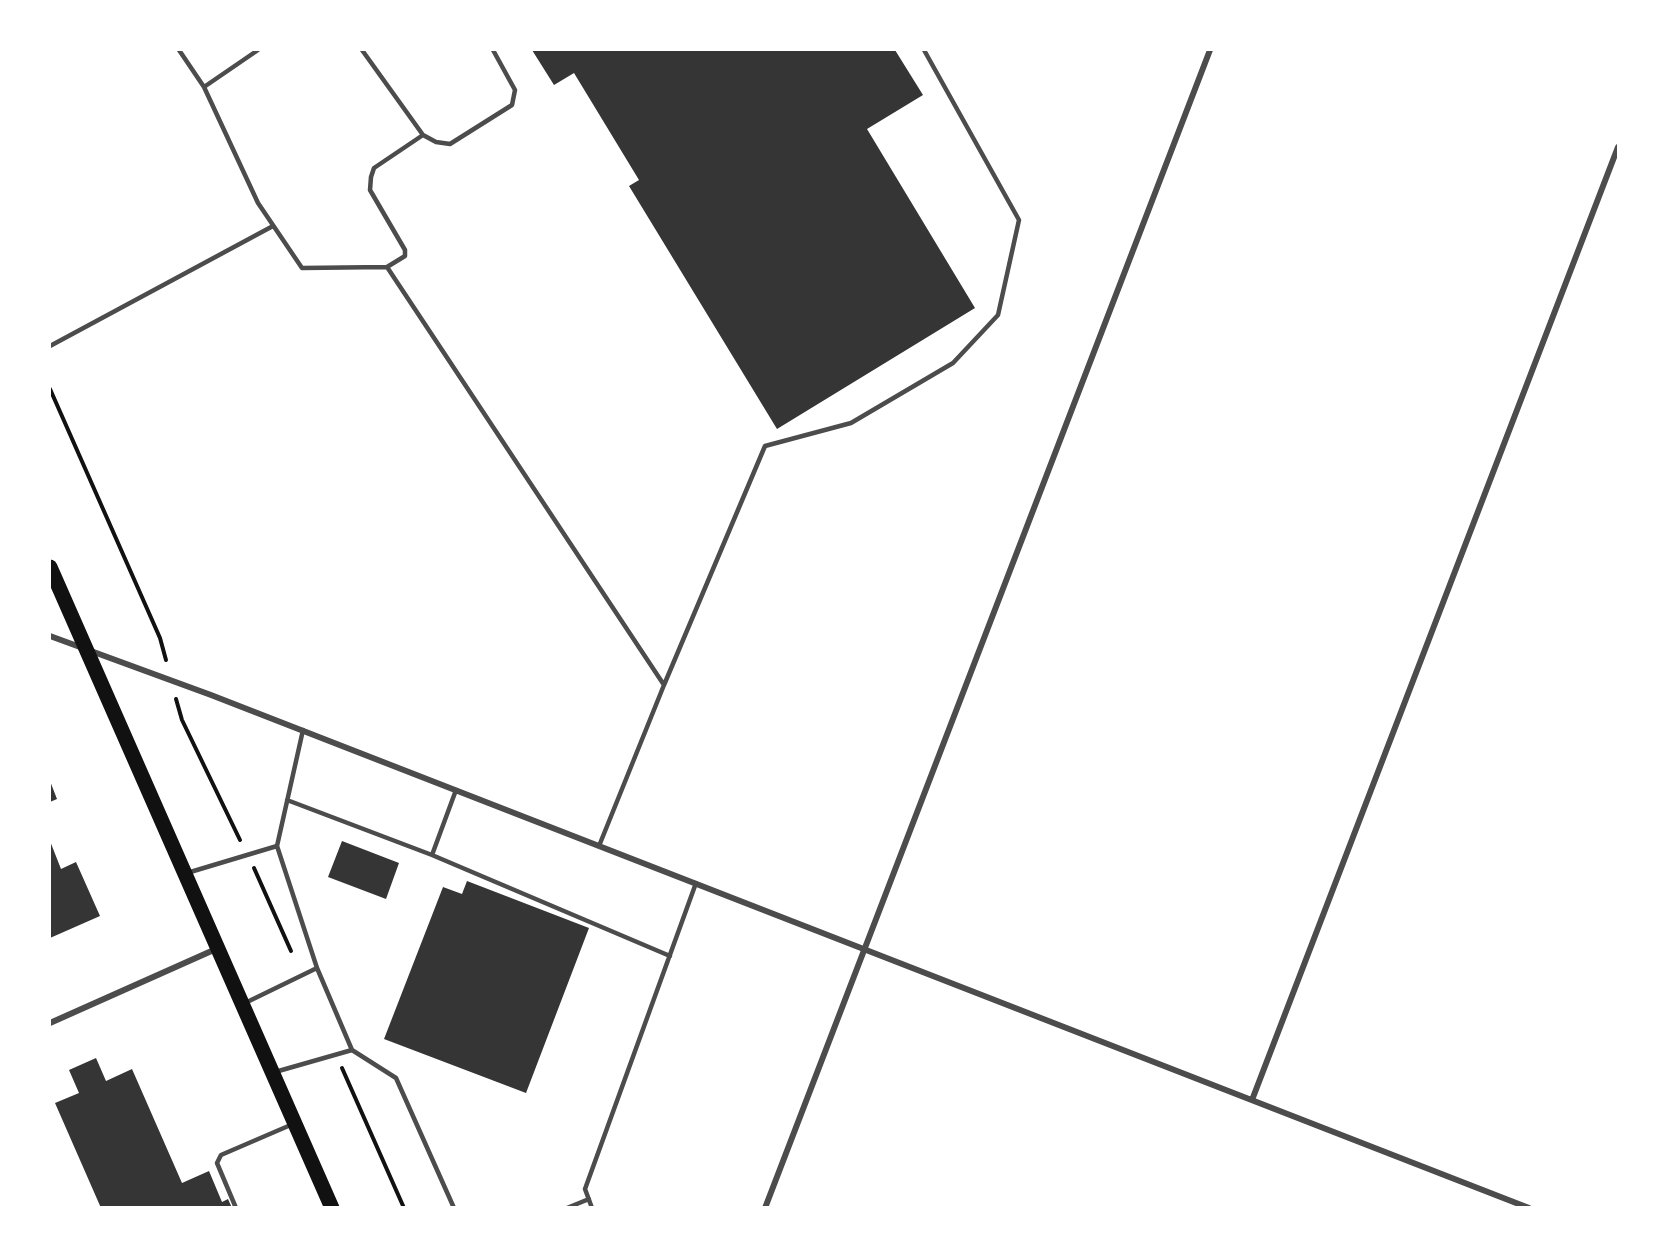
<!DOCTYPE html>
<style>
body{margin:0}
#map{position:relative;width:1668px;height:1257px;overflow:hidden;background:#fff;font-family:Literata,serif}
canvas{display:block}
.frame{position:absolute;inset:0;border:51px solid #fff;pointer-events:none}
</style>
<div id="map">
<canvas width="1668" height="1257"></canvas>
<div class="frame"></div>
</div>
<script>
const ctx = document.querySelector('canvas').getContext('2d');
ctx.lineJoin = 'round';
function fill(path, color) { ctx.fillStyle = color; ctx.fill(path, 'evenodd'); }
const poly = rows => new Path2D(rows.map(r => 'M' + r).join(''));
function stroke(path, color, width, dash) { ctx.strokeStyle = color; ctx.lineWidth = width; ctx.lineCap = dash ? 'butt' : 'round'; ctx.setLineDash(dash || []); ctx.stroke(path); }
fill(poly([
 [532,50,895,50,923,95,867,129,975,308,777,429,629,186,639,180,574,73,554,85],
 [50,781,57,799,50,802],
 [50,841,61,869,76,862,100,916,50,938],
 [342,841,399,863,386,899,328,877],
 [467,881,589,928,526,1093,384,1039,443,887,462,894],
 [96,1058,106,1081,132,1069,182,1183,209,1171,222,1202,228,1199,232,1208,101,1208,55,1103,79,1093,69,1070]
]), '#353535');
stroke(poly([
 [50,389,160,638,166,660],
 [176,699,182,720,240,840],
 [254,868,291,951],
 [342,1068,404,1208]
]), '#111', 4);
stroke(poly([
 [179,50,204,87,258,50],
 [362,50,423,135,436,142,450,144,512,105,515,90,493,50],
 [204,87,258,203,302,268,387,267,664,685,599,846],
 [387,267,405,256,405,250,370,190,371,177,374,168,423,135],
 [50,346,273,226],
 [664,685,765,446,851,423,953,363,998,315,1019,220,924,50],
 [287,800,432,855,456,790],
 [277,846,303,730],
 [432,855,670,956],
 [187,873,277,846,317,968],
 [245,1003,317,968,352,1050],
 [275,1072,352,1050,396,1078,454,1208],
 [236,1208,217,1163,221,1155,293,1124],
 [567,1208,589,1199],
 [592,1208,585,1189,696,883]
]), '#4c4c4c', 4.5);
stroke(poly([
 [50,636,211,695,1529,1208],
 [50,1023,216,949],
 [1252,1100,1618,147],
 [765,1208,1210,50]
]), '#4c4c4c', 6);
stroke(poly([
 [50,567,332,1208]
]), '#111', 15);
</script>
